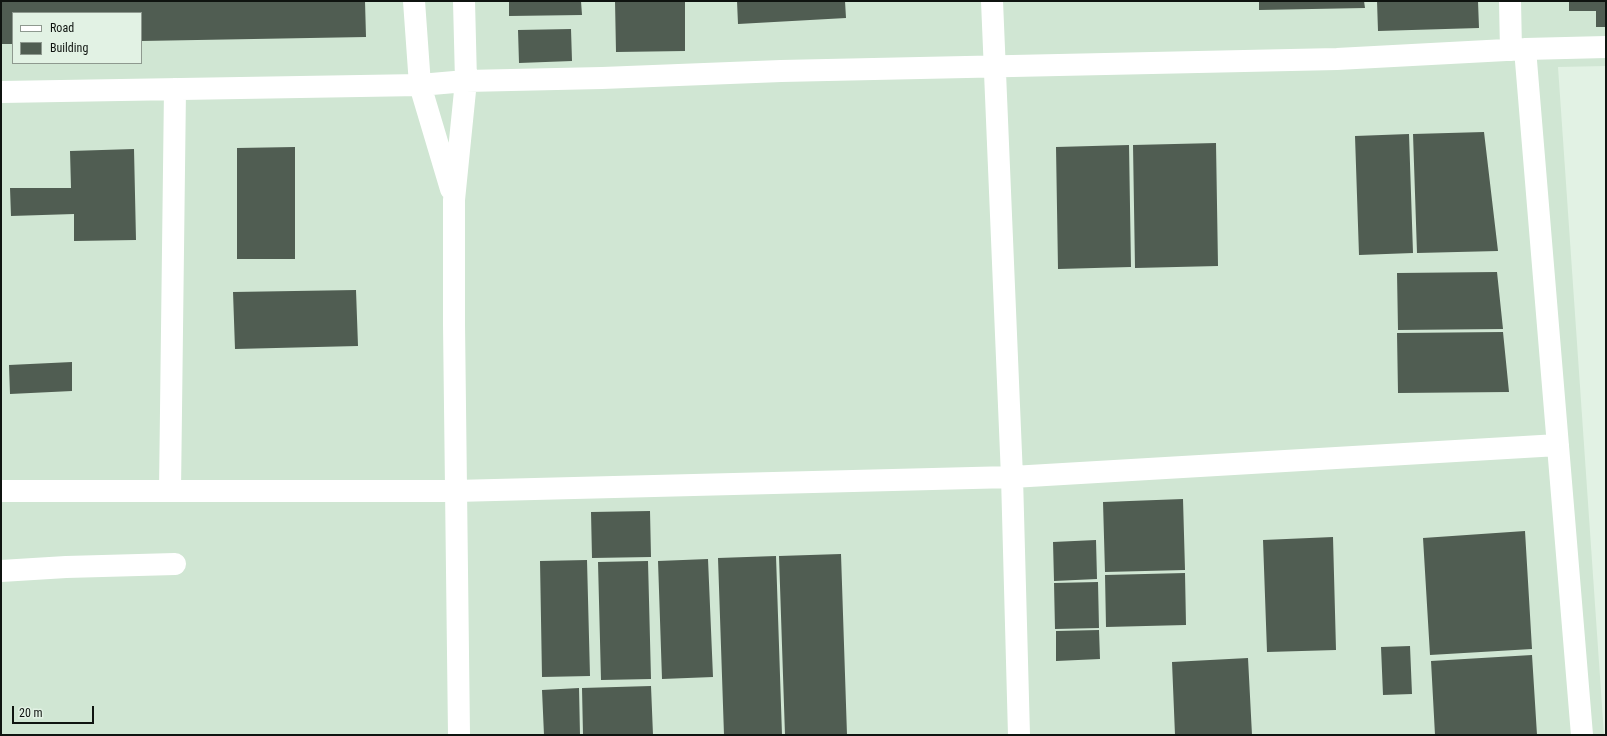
<!DOCTYPE html>
<style>
body{margin:0}
#map{position:relative;width:1607px;height:736px;overflow:hidden;background:#e2f2e4;font-family:"Roboto Condensed",sans-serif}
canvas{display:block}
.frame{position:absolute;inset:0;border:2px solid #0f1410;pointer-events:none}
.legend{position:absolute;left:12px;top:12px;width:130px;height:52px;box-sizing:border-box;background:#e2f2e4;border:1px solid #8e998f;margin:0;padding:5px 7px;list-style:none;font-size:12px;color:#0f1410}
.legend li{display:flex;align-items:center;gap:8px;height:20px}
.legend b{width:20px;border:1px solid #8e998f}
.scale{position:absolute;left:12px;top:706px;width:82px;height:18px;box-sizing:border-box;border:2px solid #0f1410;border-top:0;padding-left:5px;font-size:12px;line-height:14px;white-space:nowrap;color:#0f1410;-webkit-text-stroke:3px #e2f2e4;paint-order:stroke}
</style>
<div id="map">
<canvas width="1607" height="736"></canvas>
<div class="frame"></div>
<ul class="legend">
<li><b style="height:5px;background:#fff"></b>Road</li>
<li><b style="height:11px;background:#505d52"></b>Building</li>
</ul>
<div class="scale">20 m</div>
</div>
<script>
const ctx = document.querySelector('canvas').getContext('2d');
ctx.lineJoin = 'round';
function fill(path, color) { ctx.fillStyle = color; ctx.fill(path, 'evenodd'); }
const poly = rows => new Path2D(rows.map(r => 'M' + r).join(''));
function stroke(path, color, width, dash) { ctx.strokeStyle = color; ctx.lineWidth = width; ctx.lineCap = dash ? 'butt' : 'round'; ctx.setLineDash(dash || []); ctx.stroke(path); }
fill(poly([
 [1,1,1606,1,1606,66,1558,67,1604,735,1,735],
 [13,13,141,13,141,63,13,63]
]), '#d0e6d3');
fill(poly([
 [1,1,365,1,366,37,141,41,141,13,13,13,13,44,1,44],
 [509,1,581,1,582,15,509,16],
 [615,1,685,1,685,51,616,52],
 [737,1,845,1,846,18,738,24],
 [1259,1,1364,1,1365,8,1259,10],
 [1377,1,1478,1,1479,28,1378,31],
 [1569,1,1606,1,1606,27,1596,27,1596,11,1569,11],
 [571,29,572,61,519,63,518,30],
 [1484,132,1498,251,1417,253,1413,134],
 [1409,134,1413,253,1359,255,1355,136],
 [1216,143,1218,266,1135,268,1133,145],
 [1129,145,1131,267,1058,269,1056,147],
 [295,147,295,259,237,259,237,148],
 [134,149,136,240,74,241,74,214,11,216,10,188,71,188,70,151],
 [1497,272,1503,329,1398,330,1397,273],
 [356,290,358,346,235,349,233,292],
 [1503,332,1509,392,1398,393,1397,333],
 [72,362,72,391,10,394,9,365],
 [1183,499,1185,570,1105,572,1103,502],
 [650,511,651,557,592,558,591,512],
 [1525,531,1532,649,1430,655,1423,538],
 [1333,537,1336,650,1267,652,1263,540],
 [1096,540,1097,579,1054,581,1053,542],
 [841,554,847,735,785,735,779,556],
 [776,556,782,735,724,735,718,558],
 [708,559,713,677,662,679,658,561],
 [587,560,590,676,542,677,540,561],
 [648,561,651,679,601,680,598,562],
 [1185,573,1186,625,1106,627,1105,575],
 [1098,582,1099,628,1055,629,1054,583],
 [1099,630,1100,659,1056,661,1056,631],
 [1410,646,1412,694,1383,695,1381,647],
 [1532,655,1537,735,1435,735,1431,661],
 [1248,658,1252,735,1175,735,1172,662],
 [651,686,653,735,583,735,582,688],
 [579,688,580,735,544,735,542,690]
]), '#505d52');
stroke(poly([
 [414,1,420,85,451,189],
 [992,1,1012,477,1019,735],
 [1510,1,1511,50],
 [1525,49,1582,735],
 [1,92,420,85,466,81,602,78,781,71,1337,59,1525,49,1606,47],
 [1,491,170,491,175,89],
 [170,491,455,491,1012,477,1558,445],
 [1,571,66,567,175,564],
 [459,735,454,324,454,200,466,81,464,1]
]), '#fff', 22);
</script>
